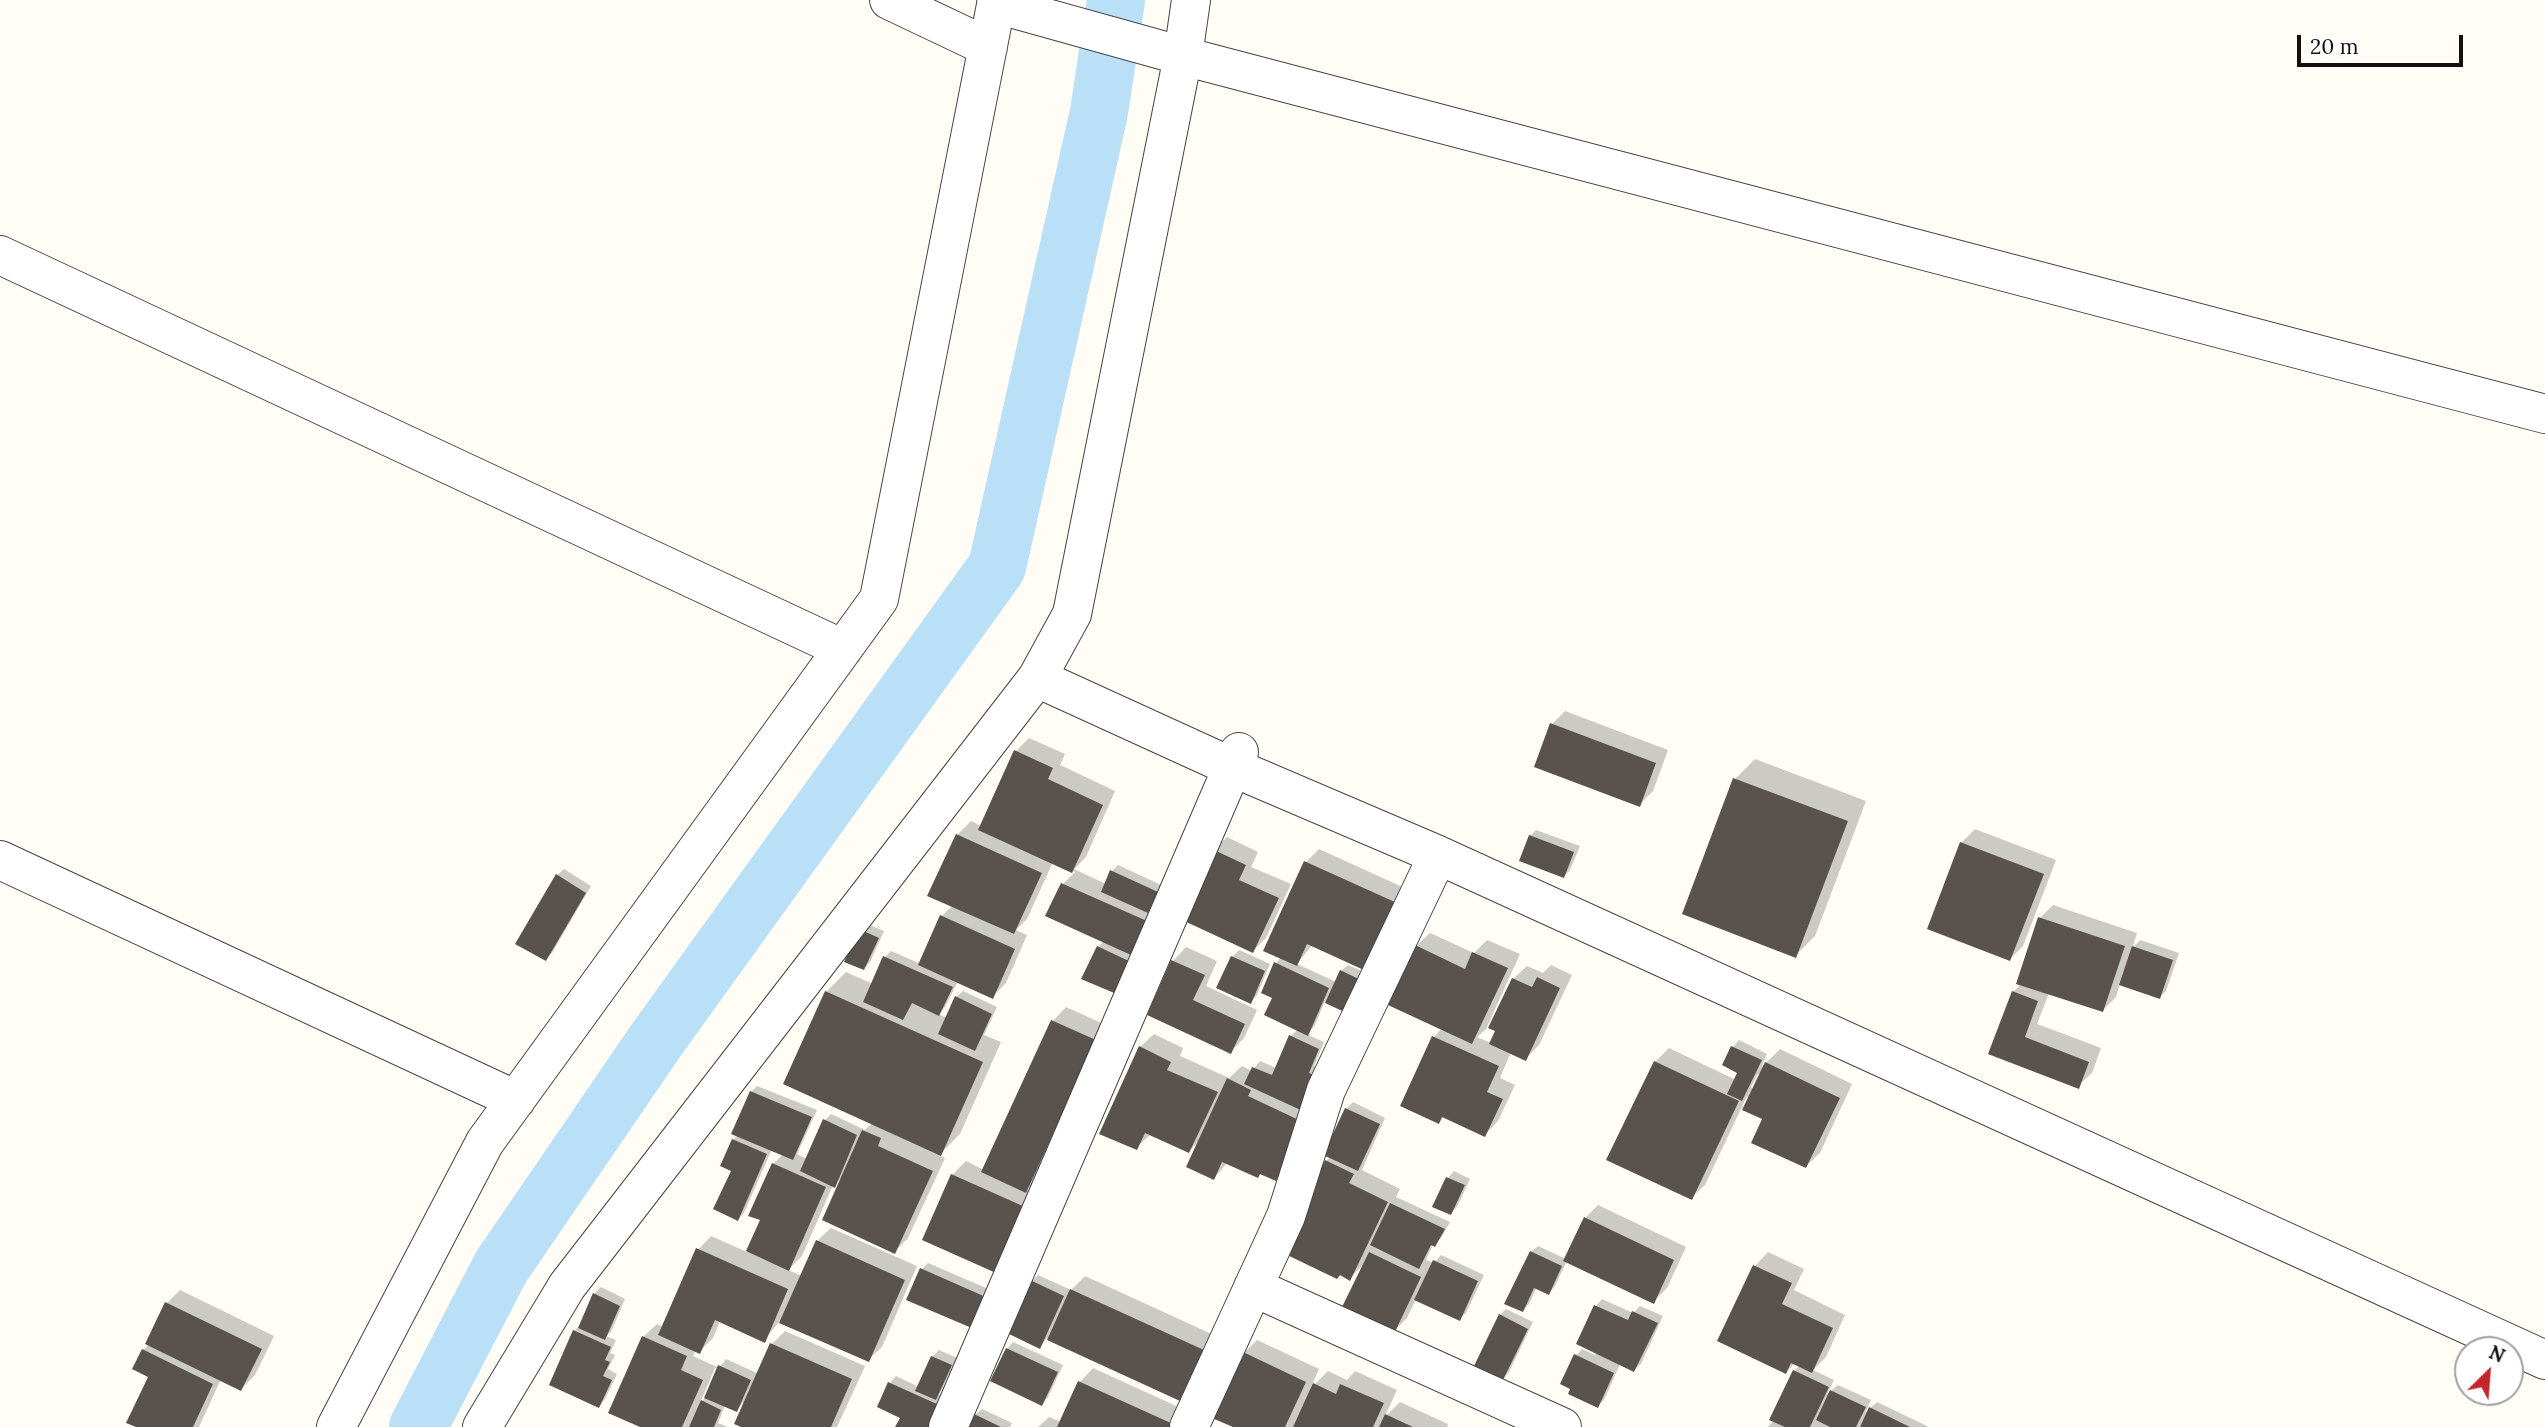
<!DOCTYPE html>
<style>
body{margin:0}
#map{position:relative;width:2545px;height:1427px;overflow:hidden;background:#fffdf5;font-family:Lora,serif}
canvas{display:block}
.north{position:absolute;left:2454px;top:1336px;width:70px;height:70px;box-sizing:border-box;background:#fff;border:2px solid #a0a0a0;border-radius:50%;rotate:25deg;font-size:19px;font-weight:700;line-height:28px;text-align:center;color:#111}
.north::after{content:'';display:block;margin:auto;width:24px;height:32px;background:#c4262e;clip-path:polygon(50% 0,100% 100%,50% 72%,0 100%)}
.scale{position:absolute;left:2297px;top:35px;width:166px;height:32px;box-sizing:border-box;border:4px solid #111;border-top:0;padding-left:9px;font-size:21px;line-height:24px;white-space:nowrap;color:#111;-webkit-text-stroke:5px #fff;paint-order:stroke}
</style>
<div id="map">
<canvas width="2545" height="1427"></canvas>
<div class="north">N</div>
<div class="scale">20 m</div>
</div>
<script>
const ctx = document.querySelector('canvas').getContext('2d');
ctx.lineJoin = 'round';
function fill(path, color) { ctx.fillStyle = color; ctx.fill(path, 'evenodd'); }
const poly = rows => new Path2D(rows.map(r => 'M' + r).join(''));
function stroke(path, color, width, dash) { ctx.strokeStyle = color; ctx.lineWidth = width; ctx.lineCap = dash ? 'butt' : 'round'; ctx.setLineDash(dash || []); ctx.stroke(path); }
fill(poly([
 [1565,711,1668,750,1653,791,1639,805,1552,724],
 [1029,738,1065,754,1060,765,1115,791,1086,857,1074,869,1106,884,1112,871,1118,865,1163,886,1125,987,1098,947,1104,941,1063,884,1075,872,1053,862,1027,919,1016,930,1027,935,1006,983,992,997,958,981,945,1007,938,1014,947,1018,956,997,963,991,997,1007,984,1035,1001,1042,960,1134,939,1155,945,1158,908,1238,895,1251,843,1177,833,1185,802,1256,788,1270,802,1276,817,1241,831,1228,917,1266,882,1347,868,1360,780,1321,764,1340,720,1321,713,1338,699,1352,696,1350,693,1356,719,1368,726,1359,759,1374,772,1344,785,1331,865,1366,837,1427,745,1427,747,1399,736,1410,725,1405,718,1423,728,1427,691,1427,692,1423,688,1427,645,1427,643,1337,657,1324,663,1327,698,1250,711,1236,747,1252,762,1219,750,1215,773,1164,783,1154,772,1149,744,1213,738,1219,733,1140,738,1135,751,1092,757,1086,817,1110,797,1154,807,1159,825,1120,831,1114,865,1130,872,1123,826,992,846,972,873,984,885,957,891,951,921,964,942,916,953,905,957,835,971,821,981,826,1016,751],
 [715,1368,718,1369,705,1398,699,1405],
 [1755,759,1866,801,1815,936,1795,956,1735,779],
 [1975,829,2056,860,2023,946,2010,959,1961,843],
 [1536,830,1580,846,1570,870,1564,876,1530,836],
 [1227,837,1258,852,1251,867,1291,884,1266,938,1253,951,1213,850],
 [1319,849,1409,890,1379,955,1313,944,1297,964,1336,982,1341,971,1348,965,1371,975,1351,1013,1325,1001,1314,1027,1306,1034,1324,1042,1314,1066,1326,1072,1289,1165,1276,1179,1228,1162,1214,1178,1200,1140,1189,1151,1150,1135,1136,1148,1140,1047,1154,1034,1183,1048,1180,1056,1229,1078,1242,1066,1252,1071,1260,1061,1276,1068,1291,1036,1298,1029,1274,998,1276,963,1281,957,1306,862],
 [564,869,591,886,552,953,545,959,557,875],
 [2053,905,2137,933,2132,949,2140,940,2179,953,2166,991,2159,997,2120,984,2116,997,2103,1010,2049,993,2037,1024,2101,1048,2092,1073,2078,1086,1991,1053,2013,992,2021,984,2040,918],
 [867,924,884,931,870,962,864,968,847,961],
 [1430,933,1474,953,1487,940,1520,954,1486,1029,1477,1037,1491,1043,1513,979,1527,966,1543,973,1551,965,1572,975,1539,1045,1525,1059,1511,1052,1500,1078,1515,1085,1498,1121,1485,1135,1444,1116,1438,1122,1403,1105,1434,1037,1442,1028,1416,946],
 [1186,947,1217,961,1206,986,1257,1010,1244,1038,1230,1052,1149,1014,1173,961],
 [1239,950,1270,964,1257,995,1250,1002,1232,957],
 [1066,1007,1108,1026,1040,1177,1027,1189,1038,1194,1010,1258,952,1175,966,1161,984,1170,1053,1021],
 [1739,1040,1767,1054,1761,1068,1780,1049,1852,1084,1820,1153,1806,1166,1747,1096,1705,1185,1691,1198,1609,1159,1655,1062,1669,1048,1736,1080,1739,1072,1724,1064,1733,1047],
 [1758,1074,1761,1075,1754,1089,1751,1087],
 [1353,1102,1385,1118,1362,1170,1400,1189,1396,1197,1450,1222,1441,1238,1433,1244,1426,1260,1434,1263,1441,1255,1484,1275,1466,1313,1459,1319,1416,1299,1407,1318,1394,1331,1364,1264,1350,1278,1326,1161,1331,1156,1346,1109],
 [1454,1171,1470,1179,1457,1207,1451,1213,1434,1206,1448,1178],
 [1598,1205,1686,1247,1667,1288,1653,1302,1567,1261,1555,1286,1549,1293,1537,1287,1529,1304,1523,1310,1531,1252,1538,1246,1566,1259,1585,1218],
 [1768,1252,1804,1269,1794,1290,1845,1315,1826,1357,1813,1370,1834,1380,1827,1394,1838,1385,1871,1400,1865,1413,1877,1402,1929,1427,1862,1427,1863,1423,1859,1427,1768,1427,1774,1420,1794,1371,1800,1365,1795,1363,1786,1372,1719,1340,1755,1266],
 [928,1263,993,1291,980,1320,922,1269],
 [1038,1275,1071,1290,1085,1276,1216,1336,1180,1399,1047,1338,1040,1347,1032,1281],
 [601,1287,625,1299,611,1332,606,1336,616,1340,610,1353,615,1355,608,1369,617,1374,605,1399,599,1406,574,1331,580,1325,594,1294],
 [180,1290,274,1336,255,1375,241,1389,221,1379,199,1427,140,1427,151,1376,143,1350,149,1344,167,1303],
 [1602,1299,1633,1313,1640,1306,1663,1316,1641,1364,1634,1370,1620,1364,1604,1400,1597,1406,1576,1356,1582,1349,1595,1355,1597,1352,1578,1343,1596,1306],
 [1506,1309,1533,1322,1509,1372,1503,1378,1500,1315],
 [1257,1340,1319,1369,1310,1389,1328,1371,1347,1380,1355,1371,1397,1390,1384,1418,1400,1402,1448,1424,1447,1427,1237,1427,1244,1353],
 [1013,1342,1063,1365,1048,1397,1042,1404,1007,1349],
 [939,1350,957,1358,939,1395,945,1398,931,1427,897,1427,902,1417,890,1383,896,1376,919,1387,932,1357],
 [1093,1368,1185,1410,1177,1427,1038,1427,1049,1417,1061,1422,1080,1382],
 [982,1409,1012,1423,1010,1427,970,1427,975,1415]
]), '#0003');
stroke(poly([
 [418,1427,501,1267,657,1039,997,567,1099,112,1116,0]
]), '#b9e0f7', 58);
fill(poly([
 [1550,723,1656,763,1640,807,1534,767],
 [1014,750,1053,768,1048,779,1103,805,1072,873,978,830],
 [1733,778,1848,821,1796,958,1682,914],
 [956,834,1042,873,1014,934,927,896],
 [1529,835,1574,852,1564,878,1519,861],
 [1960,842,2044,874,2010,961,1927,929],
 [1212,849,1246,865,1239,880,1279,898,1253,953,1180,919],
 [1304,861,1397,903,1366,971,1307,944,1297,966,1263,951],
 [1110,870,1158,892,1148,913,1101,892],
 [556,874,586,893,546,961,515,944],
 [1061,883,1147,921,1131,955,1045,916],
 [940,915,1015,949,993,999,918,965],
 [2038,917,2125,946,2103,1012,2016,984],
 [859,929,879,938,864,970,844,962],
 [1415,945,1465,969,1472,952,1508,968,1472,1044,1388,1005],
 [1097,946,1133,963,1119,995,1081,979],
 [2132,946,2173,960,2160,999,2119,985],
 [883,956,953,987,939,1016,912,1003,903,1020,863,1002],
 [1231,956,1265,971,1251,1004,1216,988],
 [1171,960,1205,975,1193,1000,1245,1024,1231,1054,1147,1015],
 [1274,962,1329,988,1308,1036,1264,1015,1272,998,1261,993],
 [1340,970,1365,982,1351,1015,1325,1003],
 [1537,977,1560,988,1526,1061,1489,1044,1495,1031,1488,1028,1512,978,1532,987],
 [825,991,983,1062,941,1156,783,1084],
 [2012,991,2038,1001,2025,1037,2089,1062,2079,1089,1988,1054],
 [955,996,992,1014,975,1051,938,1034],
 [1051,1020,1096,1040,1026,1193,981,1172],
 [1289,1035,1319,1049,1309,1073,1321,1078,1305,1112,1244,1084,1252,1067,1272,1075],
 [1432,1036,1499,1066,1487,1092,1503,1099,1485,1137,1442,1117,1439,1124,1400,1106],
 [1139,1046,1171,1062,1167,1070,1218,1092,1189,1153,1145,1133,1137,1150,1099,1134],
 [1731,1046,1762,1060,1742,1101,1727,1094,1737,1073,1722,1065],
 [1654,1061,1739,1101,1692,1200,1606,1160],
 [1765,1062,1840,1098,1806,1168,1751,1143,1762,1119,1742,1110],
 [1227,1078,1251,1090,1248,1096,1303,1122,1276,1181,1260,1174,1258,1178,1222,1162,1214,1180,1186,1167],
 [750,1091,812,1117,793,1160,731,1134],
 [1345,1108,1380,1124,1358,1171,1323,1155],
 [823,1119,857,1135,835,1188,800,1171],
 [862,1130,881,1138,878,1146,933,1171,895,1254,822,1220],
 [732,1139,767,1154,738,1221,713,1209,731,1171,720,1166],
 [1325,1160,1354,1174,1349,1183,1388,1202,1350,1281,1340,1275,1337,1279,1281,1252],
 [772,1163,826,1187,789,1271,746,1251,760,1220,748,1216],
 [951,1174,1025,1207,996,1273,922,1240],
 [1446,1177,1465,1185,1451,1215,1432,1207],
 [1390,1203,1445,1229,1435,1247,1431,1245,1419,1269,1370,1245],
 [1584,1217,1674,1260,1654,1304,1563,1261],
 [816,1240,905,1280,869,1362,779,1323],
 [696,1248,788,1289,765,1343,715,1320,700,1354,658,1335],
 [1530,1251,1562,1266,1549,1295,1534,1288,1523,1312,1504,1304],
 [1369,1252,1421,1277,1394,1334,1341,1309],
 [1433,1260,1478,1281,1460,1321,1414,1300],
 [1753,1265,1792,1283,1782,1304,1833,1328,1812,1373,1791,1363,1786,1374,1717,1341],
 [920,1268,988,1298,974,1329,906,1300],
 [1030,1280,1064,1296,1040,1349,1007,1333],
 [1070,1289,1204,1350,1180,1401,1047,1340],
 [593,1293,620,1306,605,1340,578,1328],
 [165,1302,262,1349,241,1391,145,1344],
 [1594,1305,1628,1320,1632,1311,1658,1323,1634,1372,1576,1344],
 [1499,1314,1528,1329,1503,1380,1474,1366],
 [573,1330,611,1347,605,1360,610,1362,603,1376,612,1380,599,1408,549,1385],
 [642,1336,687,1356,681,1370,703,1380,682,1427,640,1427,608,1413],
 [770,1343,852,1379,831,1427,741,1427,734,1424],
 [1006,1348,1058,1372,1042,1406,990,1381],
 [142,1349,213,1384,193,1427,136,1427,126,1423,148,1377,132,1369],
 [1243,1352,1306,1382,1285,1427,1233,1427,1212,1418],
 [1574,1354,1614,1373,1598,1408,1568,1394,1570,1389,1560,1384],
 [931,1356,952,1365,936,1400,915,1391],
 [718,1365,751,1380,737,1412,704,1398],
 [1793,1370,1829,1387,1810,1427,1785,1427,1769,1420],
 [1078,1381,1173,1424,1171,1427,1057,1427],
 [888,1382,939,1405,929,1427,895,1427,900,1418,877,1407],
 [1313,1383,1336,1394,1340,1384,1384,1403,1373,1427,1293,1427],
 [1830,1390,1866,1407,1856,1427,1830,1427,1816,1420],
 [701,1400,721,1410,714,1427,689,1427],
 [1869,1407,1910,1427,1860,1427],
 [974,1414,1001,1427,968,1427],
 [1385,1414,1413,1427,1379,1427]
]), '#5a524d');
const street = poly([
 [889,0,988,47],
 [996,4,1183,56,2545,414],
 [0,255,843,649],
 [1037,678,1232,767,1438,855,2545,1360],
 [0,860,516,1100],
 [1253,1287,1562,1427],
 [336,1427,485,1142,879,599,997,0],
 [482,1427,567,1286,1037,678,1072,614,1183,56,1191,0],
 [948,1427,1239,752],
 [1189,1427,1286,1216,1326,1090,1438,855]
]);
stroke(street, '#444', 40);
stroke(street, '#fff', 38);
</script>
